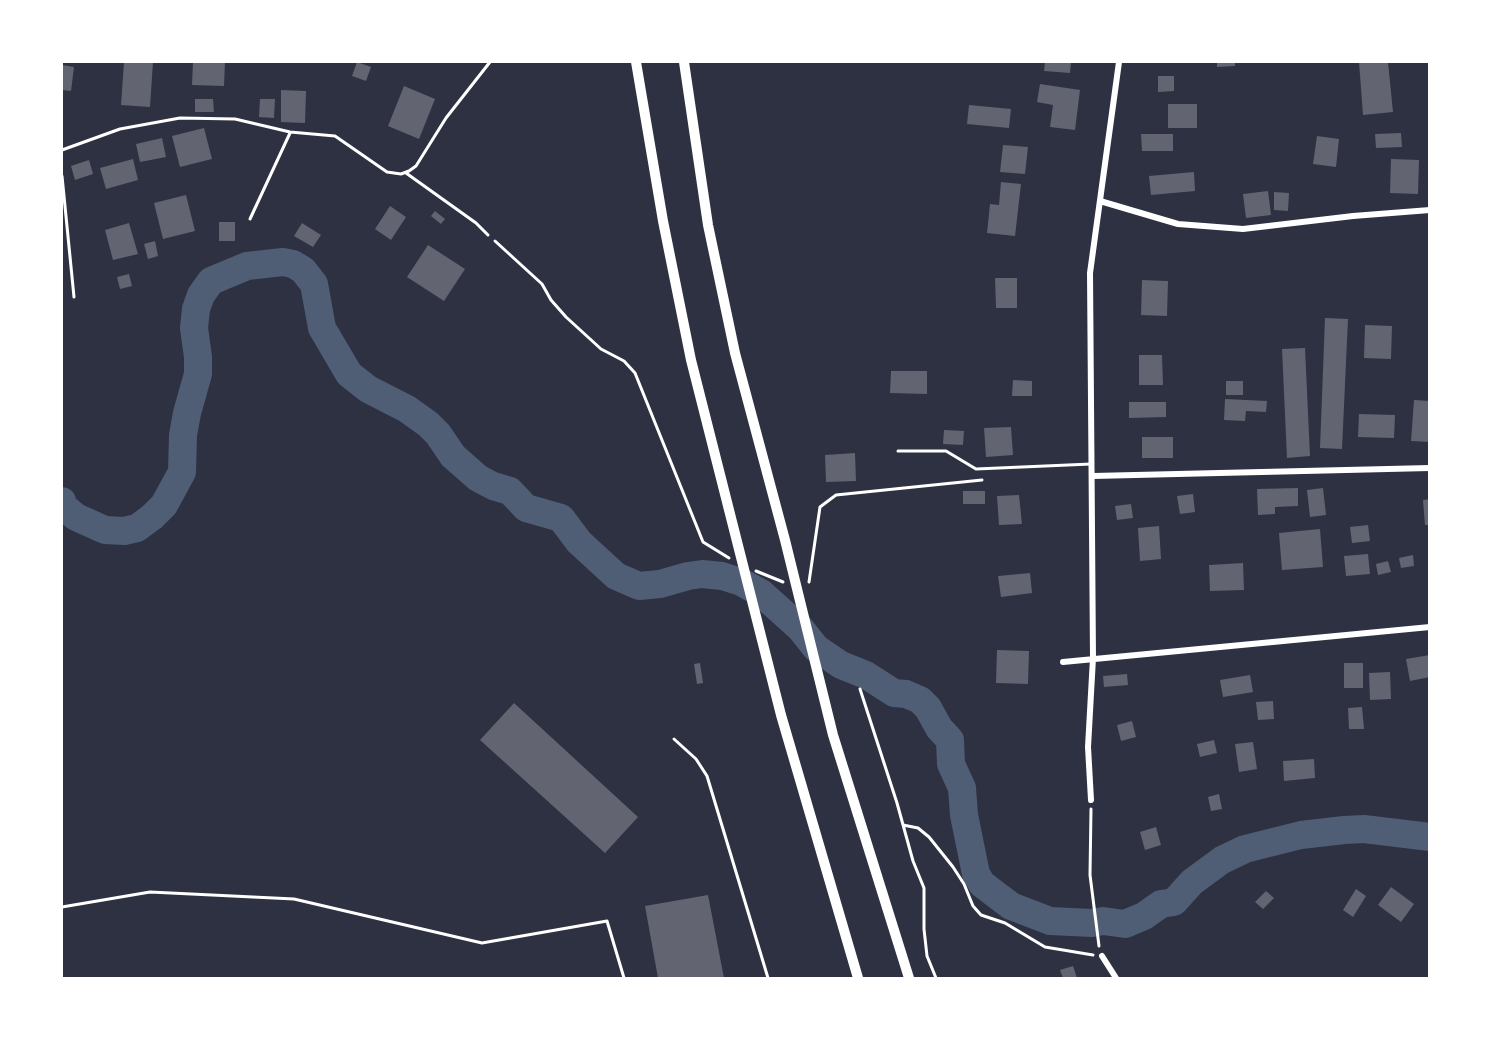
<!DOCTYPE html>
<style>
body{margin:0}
#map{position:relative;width:1491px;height:1040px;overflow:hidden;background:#2d3142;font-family:"Roboto Condensed",sans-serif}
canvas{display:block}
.frame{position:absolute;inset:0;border:63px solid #fff;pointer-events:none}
</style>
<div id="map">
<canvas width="1491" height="1040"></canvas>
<div class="frame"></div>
</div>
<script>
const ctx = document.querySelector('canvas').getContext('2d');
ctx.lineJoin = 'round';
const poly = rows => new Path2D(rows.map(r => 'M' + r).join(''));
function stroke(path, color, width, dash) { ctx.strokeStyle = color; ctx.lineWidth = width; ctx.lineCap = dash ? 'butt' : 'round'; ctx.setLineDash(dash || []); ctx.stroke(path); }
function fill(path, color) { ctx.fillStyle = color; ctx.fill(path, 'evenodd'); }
stroke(poly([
 [62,501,64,507,76,517,105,530,124,531,137,528,152,517,164,505,182,472,183,435,187,413,198,374,198,357,194,328,196,309,201,295,211,281,247,266,283,262,293,264,303,270,314,284,322,328,349,374,368,389,407,409,428,424,438,434,453,456,478,478,493,486,510,491,526,508,561,518,579,542,616,576,639,586,660,584,688,576,702,574,722,576,741,582,761,593,800,628,816,648,841,665,866,675,894,693,906,694,920,700,928,708,939,728,950,740,951,764,962,788,964,815,976,874,982,884,1011,906,1050,921,1092,923,1103,921,1125,924,1144,916,1161,904,1174,902,1192,882,1222,860,1245,849,1301,835,1344,830,1364,829,1430,837]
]), '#4f5d75', 28);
fill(poly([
 [124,62,153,62,150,107,121,105],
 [193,62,225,62,224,86,192,85],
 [357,62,371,67,366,81,352,76],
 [1045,62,1071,62,1070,73,1044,71],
 [1217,62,1235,62,1235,66,1217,67],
 [1359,62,1388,62,1393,112,1363,115],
 [62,65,74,67,71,91,62,90],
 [1158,76,1174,76,1174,91,1158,92],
 [1040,84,1080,90,1075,130,1050,127,1053,105,1037,102],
 [404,86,435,99,419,139,388,126],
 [281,90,306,91,305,123,281,122],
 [195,99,213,99,214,112,195,112],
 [260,99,275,99,274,118,259,117],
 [1168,104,1197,104,1197,128,1168,128],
 [969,105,1011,109,1009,128,967,124],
 [204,128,212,159,180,167,172,136],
 [1401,133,1402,147,1376,148,1375,134],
 [1141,134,1173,134,1173,151,1142,151],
 [1317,136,1339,139,1336,167,1313,164],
 [162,138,166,157,140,162,136,144],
 [1003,145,1028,147,1025,174,1000,172],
 [133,159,138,180,106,189,100,168],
 [1391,159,1419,160,1418,194,1390,193],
 [89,160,93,174,75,180,71,166],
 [1194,172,1195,191,1151,195,1149,176],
 [1001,182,1021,184,1015,236,987,233,990,204,999,205],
 [1268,191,1271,215,1246,218,1243,194],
 [1274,192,1289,193,1288,211,1274,210],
 [186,195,195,231,163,239,154,203],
 [390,206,406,217,391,240,375,229],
 [435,211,445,219,441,224,431,216],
 [219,222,235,222,235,241,219,241],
 [129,223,138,254,113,260,105,230],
 [302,223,321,235,313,247,294,236],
 [155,241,158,256,148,259,144,244],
 [428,245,465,269,444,301,407,277],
 [129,274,132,286,120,289,117,277],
 [995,278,1017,278,1017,308,996,308],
 [1142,280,1168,281,1167,316,1141,315],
 [1325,318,1348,319,1342,449,1320,448],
 [1365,325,1392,326,1391,359,1364,358],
 [1305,348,1310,456,1287,458,1282,349],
 [1139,355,1162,355,1163,385,1139,385],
 [891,371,927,371,927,394,890,393],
 [1013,380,1032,381,1032,396,1012,396],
 [1226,381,1243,381,1243,395,1226,395],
 [1225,399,1267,401,1266,412,1246,411,1245,421,1224,420],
 [1414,400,1430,401,1430,442,1411,441],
 [1129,402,1166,402,1166,417,1129,418],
 [1359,414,1395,415,1394,438,1358,437],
 [1011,427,1013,455,986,457,984,428],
 [944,430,964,431,963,445,943,444],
 [1142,437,1173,437,1173,458,1142,458],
 [855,453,856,481,826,482,825,455],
 [1298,488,1298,506,1275,507,1275,514,1258,515,1257,489],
 [1323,488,1326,515,1310,517,1307,490],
 [963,491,985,491,985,504,963,504],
 [1193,494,1195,512,1180,514,1177,496],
 [1019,495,1022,524,999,525,997,496],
 [1430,499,1430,525,1425,525,1423,500],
 [1131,504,1133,518,1117,520,1115,506],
 [1368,525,1370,541,1352,543,1350,527],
 [1159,526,1161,559,1140,561,1138,528],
 [1320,529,1323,567,1282,570,1279,533],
 [1368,554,1370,574,1346,576,1344,556],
 [1413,555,1414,566,1401,568,1399,558],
 [1388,561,1391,572,1378,575,1376,564],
 [1243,563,1244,590,1210,591,1209,565],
 [1030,573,1032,593,1001,597,998,576],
 [997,650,1029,651,1028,684,996,683],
 [1430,655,1430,677,1410,681,1406,659],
 [700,663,703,683,697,684,694,664],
 [1344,663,1363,663,1363,688,1344,688],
 [1390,672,1391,699,1370,700,1369,673],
 [1127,674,1128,685,1104,687,1103,676],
 [1250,675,1253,692,1223,697,1220,680],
 [1273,701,1274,719,1258,720,1256,702],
 [514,703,638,817,605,853,480,740],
 [1362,707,1364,729,1349,729,1348,708],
 [1132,721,1136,737,1121,741,1117,725],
 [1214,740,1217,753,1200,757,1197,744],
 [1253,742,1257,769,1239,772,1235,744],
 [1314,759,1315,778,1284,781,1283,761],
 [1219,794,1222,809,1211,811,1208,797],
 [1156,827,1161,845,1145,850,1140,832],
 [1391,887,1414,904,1401,922,1378,905],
 [1356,889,1366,896,1353,917,1343,910],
 [1266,891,1274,898,1263,909,1255,902],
 [708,895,724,978,658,978,645,906],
 [1073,966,1077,978,1063,978,1060,970]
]), '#626471');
stroke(poly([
 [495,241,542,284,551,300,566,317,601,349,624,361,635,373,703,542,729,558],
 [756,571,783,582],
 [809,582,820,507,836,495,982,480],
 [860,689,897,803,913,861,924,888,924,929,927,956,936,978],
 [1091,809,1090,875,1099,946],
 [903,825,918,828,929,837,953,867,964,884,973,906,981,915,1005,923,1045,947,1093,955],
 [62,907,150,892,294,899,482,943,607,921,624,978]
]), '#fff', 3);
stroke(poly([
 [62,150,120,129,180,118,235,119,290,132,335,136,387,172,401,174,409,171,416,166,446,118,490,62],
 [406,173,476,223,488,235],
 [62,176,74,297],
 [250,219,290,133],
 [898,451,946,451,976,469,1091,464],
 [674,739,696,759,707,776,768,978]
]), '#fff', 3);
stroke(poly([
 [1100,201,1178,224,1243,229,1353,216,1430,210],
 [1093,476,1430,468],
 [1063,662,1430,627],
 [1091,800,1088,747,1093,658,1090,273,1119,62],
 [1102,956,1116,978]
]), '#fff', 6);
stroke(poly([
 [636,62,663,221,691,360,781,715,858,978],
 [684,62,708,225,735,353,785,540,833,735,909,978]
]), '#fff', 10);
</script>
